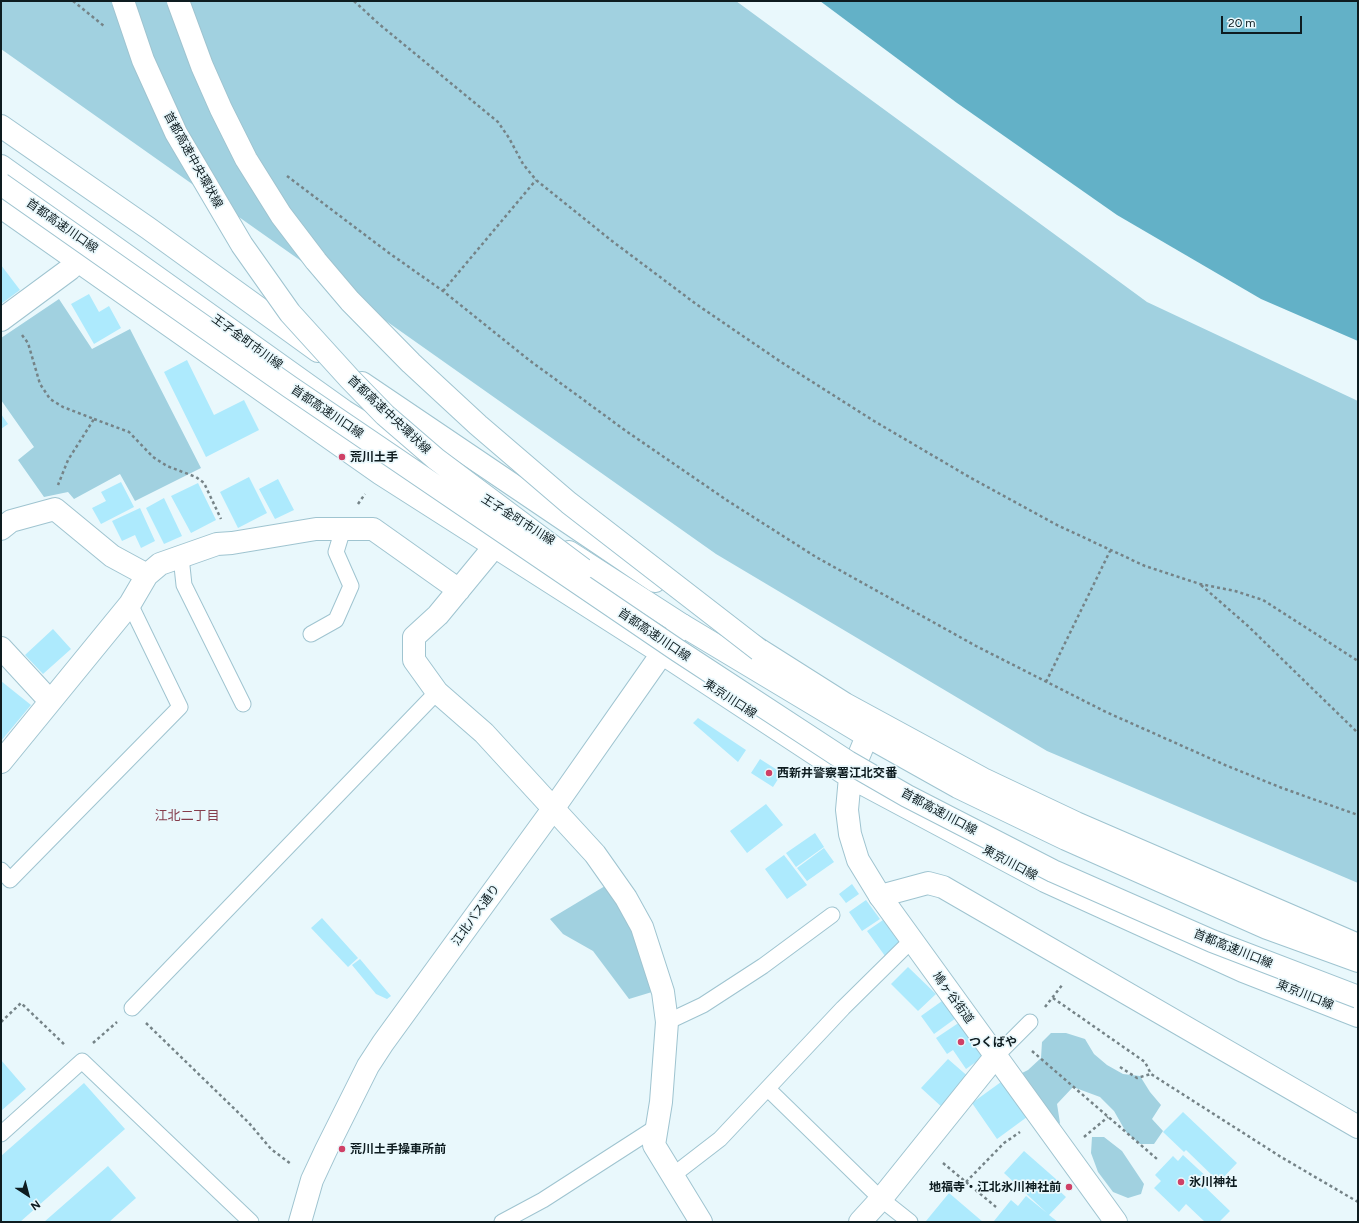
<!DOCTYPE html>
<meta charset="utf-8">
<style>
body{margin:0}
#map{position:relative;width:1359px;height:1223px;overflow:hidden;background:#e9f8fc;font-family:Figtree,sans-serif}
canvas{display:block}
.frame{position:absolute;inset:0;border:2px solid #0e1c20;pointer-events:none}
.north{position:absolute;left:8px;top:1175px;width:40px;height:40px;-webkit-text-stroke:3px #e9f8fc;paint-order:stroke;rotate:144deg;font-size:11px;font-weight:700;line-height:16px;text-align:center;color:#0e1c20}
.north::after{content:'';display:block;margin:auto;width:14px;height:18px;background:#0e1c20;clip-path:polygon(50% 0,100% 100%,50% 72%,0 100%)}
.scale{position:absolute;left:1221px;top:16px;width:81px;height:18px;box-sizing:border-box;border:2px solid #0e1c20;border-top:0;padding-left:5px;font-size:12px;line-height:14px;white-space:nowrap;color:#0e1c20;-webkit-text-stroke:3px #e9f8fc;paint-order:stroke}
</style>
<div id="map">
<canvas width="1359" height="1223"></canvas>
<div class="frame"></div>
<div class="north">N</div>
<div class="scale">20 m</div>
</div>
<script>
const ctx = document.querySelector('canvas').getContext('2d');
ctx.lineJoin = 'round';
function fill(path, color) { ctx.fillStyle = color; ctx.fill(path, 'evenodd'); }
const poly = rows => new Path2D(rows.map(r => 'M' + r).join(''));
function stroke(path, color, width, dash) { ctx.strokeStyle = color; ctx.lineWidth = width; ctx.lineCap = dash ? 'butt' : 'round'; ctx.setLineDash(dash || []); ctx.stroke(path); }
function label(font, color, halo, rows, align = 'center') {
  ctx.font = font + ' Figtree,"Noto Sans JP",sans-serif'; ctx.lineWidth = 3.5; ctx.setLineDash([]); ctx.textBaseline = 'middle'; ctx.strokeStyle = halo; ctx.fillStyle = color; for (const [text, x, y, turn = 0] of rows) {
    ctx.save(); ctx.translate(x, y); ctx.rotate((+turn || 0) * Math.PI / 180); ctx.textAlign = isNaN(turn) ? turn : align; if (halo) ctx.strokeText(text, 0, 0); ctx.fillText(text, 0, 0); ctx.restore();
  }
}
fill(poly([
 [1,1,736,1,1147,302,1358,401,1358,883,1047,751,716,554,1,49],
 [59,299,92,349,130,329,201,468,135,501,120,474,74,499,68,492,44,497,18,460,34,447,1,400,1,338],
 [605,886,630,924,652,992,629,999,593,951,563,934,550,919],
 [1051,1033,1066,1033,1085,1039,1094,1054,1107,1065,1123,1074,1140,1076,1150,1092,1161,1105,1152,1119,1163,1131,1154,1144,1140,1144,1126,1132,1114,1111,1100,1097,1073,1087,1057,1104,1060,1123,1056,1128,1018,1075,1028,1070,1041,1058,1042,1042],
 [1092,1137,1104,1137,1122,1151,1144,1184,1141,1194,1128,1198,1113,1192,1098,1172,1091,1153]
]), '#a1d1e0');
fill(poly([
 [820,1,1358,1,1358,341,1261,299,1117,215,957,103]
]), '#63b1c7');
fill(poly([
 [1,265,20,290,1,304],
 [89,294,99,312,109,306,121,328,94,344,71,304],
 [187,360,214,415,244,400,259,430,206,457,164,372],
 [1,414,8,424,1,429],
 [249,477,267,513,238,528,220,492],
 [278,479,294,510,275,519,259,489],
 [121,482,134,507,101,524,92,508,106,501,101,492],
 [198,483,216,520,191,533,171,496],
 [164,498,182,536,164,544,146,508],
 [140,508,155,541,141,548,135,535,122,541,112,521],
 [53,629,71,649,43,674,25,655],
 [1,681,31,705,1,741],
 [698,718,746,750,738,762,693,723],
 [760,759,782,773,773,787,751,773],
 [766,804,783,825,747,853,730,831],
 [815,833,824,847,796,867,786,853],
 [824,848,834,862,807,881,797,868],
 [784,855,807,885,787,899,765,869],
 [852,884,859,894,846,903,839,894],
 [866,900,880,919,862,931,849,912],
 [322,918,358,958,348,967,311,928],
 [883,920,901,945,885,956,867,931],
 [360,959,391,996,387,999,376,994,352,965],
 [908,967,936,994,918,1011,891,984],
 [942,1001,956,1018,934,1034,921,1016],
 [960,1022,983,1057,966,1069,953,1050,947,1054,936,1038],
 [948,1059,971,1079,944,1109,921,1088],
 [1,1060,26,1089,1,1111],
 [1001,1082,1027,1117,997,1139,972,1103],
 [84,1083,125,1129,20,1222,1,1222,1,1156],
 [1183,1112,1237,1163,1219,1182,1186,1150,1184,1152,1163,1132],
 [1024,1151,1057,1180,1053,1185,1066,1197,1049,1215,1058,1222,994,1221,1011,1200,1018,1206,1026,1196,1047,1213,1004,1173],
 [1183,1155,1209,1179,1203,1185,1230,1211,1219,1222,1205,1222,1186,1204,1179,1212,1154,1188,1161,1181,1155,1175,1173,1156,1178,1161],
 [108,1166,136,1198,109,1222,44,1222],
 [949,1193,983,1222,926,1221]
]), '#adeafd');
const lane = poly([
 [181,557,184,585,243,704],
 [311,634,336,620,351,586,336,552,343,529],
 [1,870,10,880,180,707,130,604],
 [132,1008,437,692],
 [667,1022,703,1005,763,966,832,915],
 [995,1057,1030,1022],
 [768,1089,881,1199,910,1222],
 [1,1134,82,1061,251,1222],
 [672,1176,720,1139,843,1008,912,940],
 [502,1222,543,1200,658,1126]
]);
const street = poly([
 [1,320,70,269,80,241],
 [1,529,11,521,55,509,112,556,147,575],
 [494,547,438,615,414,637,414,660,437,692,484,733,595,854,626,898,642,927,663,992,667,1022,661,1102,654,1145,701,1222],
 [1,648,50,701],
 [1,762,130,604,147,575,160,564,217,544,232,543,316,529,373,529,459,590],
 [880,896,928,883,943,887,1358,1127],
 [860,1222,881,1199,995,1057]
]);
const secondary = poly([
 [682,625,867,736,958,787,1066,839,1267,928,1358,961],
 [663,654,850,777,1045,881,1243,971,1358,1016],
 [867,736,850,777,847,810,850,834,858,860,880,896,1116,1222]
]);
const primary = poly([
 [1,166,344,411,443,473],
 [1,207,381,474,663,654],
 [300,1222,312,1180,326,1150,368,1066,383,1043,553,809,682,625,569,552]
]);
const highway = poly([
 [1,126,148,228,318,351],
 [362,383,655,581],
 [744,640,845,704,983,779,1076,823,1358,945]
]);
stroke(lane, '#9fc4d0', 17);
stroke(street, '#9fc4d0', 24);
stroke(secondary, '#9fc4d0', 24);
stroke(primary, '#9fc4d0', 24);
stroke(highway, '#9fc4d0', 24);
stroke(poly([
 [73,1,104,26],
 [354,1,379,24,498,122,509,138,523,164,536,180,612,241,696,304,781,362,874,421,971,478,1057,525,1145,566,1200,584,1235,591,1263,600,1358,661],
 [287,176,389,253,443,291,529,360,626,431,728,501,816,557,976,646,1106,712,1225,765,1282,788,1358,815],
 [443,291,536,180],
 [22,335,28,343,40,384,50,399,63,407,94,419,68,460,58,485],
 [94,419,129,432,153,457,167,466,196,477,204,483,221,519],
 [358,504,365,494],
 [1201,585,1248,626,1358,733],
 [1046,682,1110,551],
 [1053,998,1145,1062,1151,1074,1281,1157,1358,1202],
 [1045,1007,1063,984],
 [1,1022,21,1003,66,1046],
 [146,1023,249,1123,271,1149,291,1164],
 [93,1043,117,1022],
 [1032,1051,1157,1159],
 [1120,1067,1137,1078,1151,1074],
 [1084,1137,1108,1117],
 [943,1163,996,1207],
 [966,1182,1004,1143,1020,1132]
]), '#758387', 2.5, [3, 3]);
stroke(lane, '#fff', 15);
stroke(street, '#fff', 22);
stroke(secondary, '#fff', 22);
stroke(primary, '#fff', 22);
stroke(highway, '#fff', 22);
const highwayBridge = poly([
 [123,1,143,60,176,133,242,245,290,313,350,379,385,415,436,459,583,569],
 [178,1,202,66,221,109,246,159,281,215,316,261,350,301,411,363,478,425,569,503,759,650],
 [1,184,290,387,677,650,848,762,907,796,1053,871,1212,941,1358,997]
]);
stroke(highwayBridge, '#9fc4d0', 24, []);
stroke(highwayBridge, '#fff', 22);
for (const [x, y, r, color] of [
 [342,457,4,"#cf4066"],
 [769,773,4,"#cf4066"],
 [961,1042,4,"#cf4066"],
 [342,1149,4,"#cf4066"],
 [1181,1182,4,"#cf4066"],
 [1069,1187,4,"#cf4066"]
]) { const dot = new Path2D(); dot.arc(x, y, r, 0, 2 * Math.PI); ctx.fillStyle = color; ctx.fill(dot); stroke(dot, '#e9f8fc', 1.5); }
label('12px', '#0e1c20', '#e9f8fc', [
 ["首都高速中央環状線",193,160,61],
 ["首都高速川口線",62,226,35],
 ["王子金町市川線",247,342,36],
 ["首都高速川口線",327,412,34],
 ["首都高速中央環状線",389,415,43],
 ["王子金町市川線",518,520,32],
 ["首都高速川口線",654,635,34],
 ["東京川口線",730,699,33],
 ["首都高速川口線",939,812,28],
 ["東京川口線",1010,863,28],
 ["江北バス通り",476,915,-54],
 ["首都高速川口線",1233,949,22],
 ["東京川口線",1305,995,22],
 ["鳩ヶ谷街道",953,998,54]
]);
label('bold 12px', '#0e1c20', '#e9f8fc', [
 ["荒川土手",350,457],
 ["西新井警察署江北交番",777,773],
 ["つくばや",969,1042],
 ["荒川土手操車所前",350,1149],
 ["氷川神社",1189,1182],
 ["地福寺・江北氷川神社前",1061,1187,"right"]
], 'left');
label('13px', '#853d4c', '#e9f8fc', [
 ["江北二丁目",187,816]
]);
</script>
